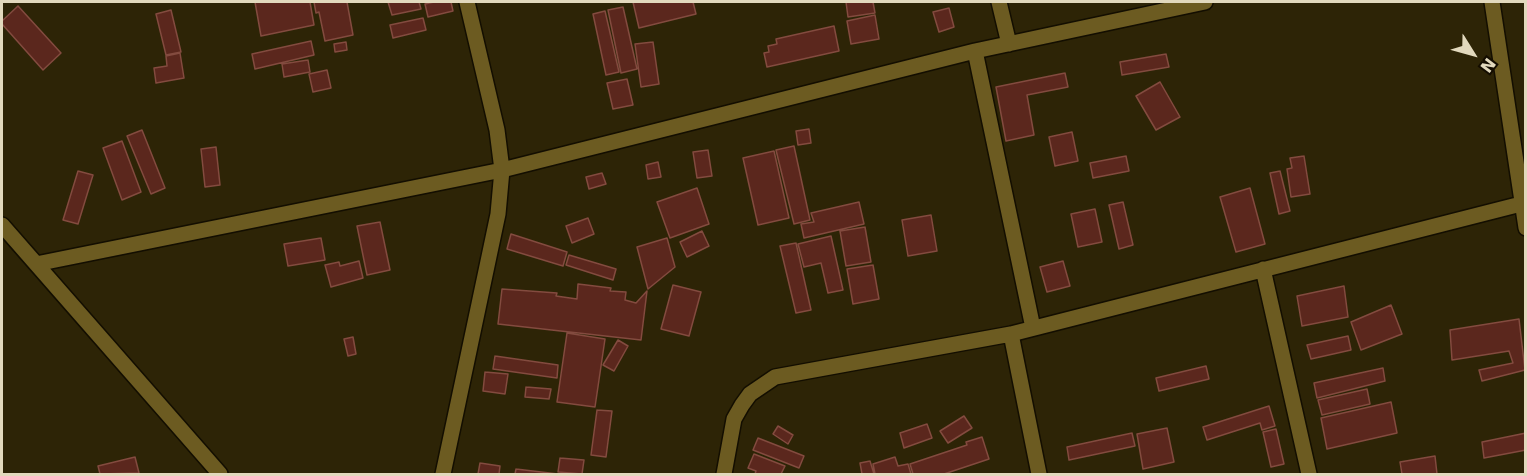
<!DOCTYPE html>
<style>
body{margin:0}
#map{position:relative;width:1527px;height:476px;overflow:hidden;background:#2d2406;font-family:"DejaVu Sans",sans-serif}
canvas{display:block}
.frame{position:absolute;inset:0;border:3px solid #e2d9bd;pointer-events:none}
.north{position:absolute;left:1443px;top:24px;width:60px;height:60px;-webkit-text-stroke:4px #140d00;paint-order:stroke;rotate:127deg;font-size:16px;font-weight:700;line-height:24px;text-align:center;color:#e2d9bd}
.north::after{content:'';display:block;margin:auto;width:21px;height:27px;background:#e2d9bd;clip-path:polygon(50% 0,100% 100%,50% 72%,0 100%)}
</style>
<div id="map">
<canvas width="1527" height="476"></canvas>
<div class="frame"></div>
<div class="north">N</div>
</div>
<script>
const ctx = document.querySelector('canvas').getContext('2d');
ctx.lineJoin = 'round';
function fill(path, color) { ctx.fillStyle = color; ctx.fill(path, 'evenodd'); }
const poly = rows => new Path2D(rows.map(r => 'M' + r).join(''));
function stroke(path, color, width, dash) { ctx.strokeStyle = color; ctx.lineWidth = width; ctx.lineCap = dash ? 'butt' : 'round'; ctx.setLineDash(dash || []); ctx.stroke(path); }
const building = poly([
 [255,2,310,2,314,25,261,36,255,2],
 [314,2,347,2,353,35,325,41,319,12,316,13,314,2],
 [388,2,419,2,421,9,392,15,388,2],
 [434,2,451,2,453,11,428,17,425,4,434,2],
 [633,2,693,2,696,14,639,28,633,2],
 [846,2,873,2,875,13,848,17,846,2],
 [18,6,61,53,43,70,2,24,2,21,18,6],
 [623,7,637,69,621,73,608,10,623,7],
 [949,8,954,27,939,32,933,12,949,8],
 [171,10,181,52,166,55,156,14,171,10],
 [605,11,619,72,606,75,593,14,605,11],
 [875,15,879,39,851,44,847,21,875,15],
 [423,18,426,30,393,38,390,25,423,18],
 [834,26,839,51,767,67,764,53,769,52,768,46,777,44,776,39,834,26],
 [311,41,314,55,255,69,252,54,311,41],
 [346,42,347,50,335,52,334,44,346,42],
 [653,42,659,84,641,87,635,44,653,42],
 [180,53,184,78,156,83,154,68,167,66,166,56,180,53],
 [1166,54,1169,67,1122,75,1120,62,1166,54],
 [308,60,310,72,284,77,282,64,308,60],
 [327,70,331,88,313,92,309,74,327,70],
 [1065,73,1068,87,1027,95,1034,135,1006,141,996,87,1065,73],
 [627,79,633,105,613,109,607,83,627,79],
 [1160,82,1180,117,1156,130,1136,96,1160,82],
 [809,129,811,143,798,145,796,131,809,129],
 [142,130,165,188,151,194,127,136,142,130],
 [1072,132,1078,161,1055,166,1049,137,1072,132],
 [122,141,141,192,122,200,103,148,122,141],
 [794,146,810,220,794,224,776,150,794,146],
 [216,147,220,185,205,187,201,149,216,147],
 [708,150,712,176,697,178,693,152,708,150],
 [774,151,789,218,758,225,743,158,774,151],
 [1126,156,1129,171,1093,178,1090,163,1126,156],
 [1304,156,1310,194,1291,197,1287,169,1292,168,1290,158,1304,156],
 [658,162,661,177,648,179,646,165,658,162],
 [78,171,93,175,78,224,63,220,78,171],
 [1280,171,1290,211,1279,214,1270,173,1280,171],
 [602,173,606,184,589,189,586,177,602,173],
 [697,188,709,224,670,238,657,202,697,188],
 [1250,188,1265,244,1236,252,1220,197,1250,188],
 [859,202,864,224,804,238,801,224,814,222,811,213,859,202],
 [1123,202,1133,245,1119,249,1109,205,1123,202],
 [1095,209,1102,242,1078,247,1071,214,1095,209],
 [931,215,937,251,908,256,902,220,931,215],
 [588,218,594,234,572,243,566,226,588,218],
 [380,222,390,270,367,275,357,226,380,222],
 [865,227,871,262,846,266,840,231,865,227],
 [702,231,709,246,687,257,680,242,702,231],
 [511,234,567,252,563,266,507,249,511,234],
 [831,236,843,290,828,293,821,263,804,267,798,244,831,236],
 [321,238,325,260,288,266,284,244,321,238],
 [667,238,675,267,648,289,637,247,667,238],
 [796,243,811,310,796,313,780,246,796,243],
 [569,255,616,269,613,280,566,265,569,255],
 [359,261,363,278,331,287,325,265,339,262,340,266,359,261],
 [1063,261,1070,286,1047,292,1040,267,1063,261],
 [873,265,879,299,853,304,847,269,873,265],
 [578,284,611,288,610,291,626,292,625,300,636,303,647,291,641,340,498,324,502,289,557,293,556,296,577,299,578,284],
 [673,285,701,292,689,336,661,329,673,285],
 [1344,286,1348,317,1302,326,1297,296,1344,286],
 [1391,305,1402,334,1361,350,1351,322,1391,305],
 [1519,319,1525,370,1482,381,1479,370,1513,363,1509,351,1452,360,1450,330,1519,319],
 [567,333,605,339,595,407,557,402,567,333],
 [1348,336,1351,350,1311,359,1307,345,1348,336],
 [353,337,356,354,348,356,344,339,353,337],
 [618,340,628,346,614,371,603,365,618,340],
 [495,356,558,365,557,378,493,369,495,356],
 [1206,366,1209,379,1159,391,1156,378,1206,366],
 [1383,368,1385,381,1317,398,1314,383,1383,368],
 [485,372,508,374,505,394,483,391,485,372],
 [526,387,551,389,549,399,525,397,526,387],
 [1367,389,1370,404,1322,415,1318,400,1367,389],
 [1391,402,1397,433,1327,449,1321,418,1391,402],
 [1269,406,1275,426,1262,430,1260,423,1207,440,1203,427,1269,406],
 [597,410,612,411,606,457,591,455,597,410],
 [964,416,972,428,948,443,940,431,964,416],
 [927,424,932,438,904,448,900,433,927,424],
 [778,426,793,435,788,444,773,434,778,426],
 [1167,428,1174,462,1143,469,1137,434,1167,428],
 [1276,429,1284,464,1271,467,1263,432,1276,429],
 [1132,433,1135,446,1069,460,1067,447,1132,433],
 [1526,433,1526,450,1484,458,1482,442,1526,433],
 [982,437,989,459,944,474,913,474,910,464,967,445,966,442,982,437],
 [758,438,804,456,799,468,753,450,758,438],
 [754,454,785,466,781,474,755,474,756,471,748,468,754,454],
 [1435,456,1437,474,1402,474,1400,462,1435,456],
 [135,457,139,473,100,474,98,466,135,457],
 [895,457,898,466,908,464,911,474,875,474,873,464,895,457],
 [560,458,584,460,582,474,558,472,560,458],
 [870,461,874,474,862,474,860,463,870,461],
 [480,463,500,466,499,474,478,474,480,463],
 [516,469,558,474,515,474,516,469]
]);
fill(building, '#5b271d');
stroke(building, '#834b3f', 1.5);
const street = poly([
 [999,2,1009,44],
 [1492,2,1526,228],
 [975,51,1033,328],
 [2,225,220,474],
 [36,264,502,170,975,51,1205,2],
 [1263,269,1309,474],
 [1011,334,1039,474],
 [443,474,498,214,502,170,497,130,467,2],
 [724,474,734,419,742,405,750,394,775,377,1011,334,1521,204]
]);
stroke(street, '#130e01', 18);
stroke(street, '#6c5b21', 15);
</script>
